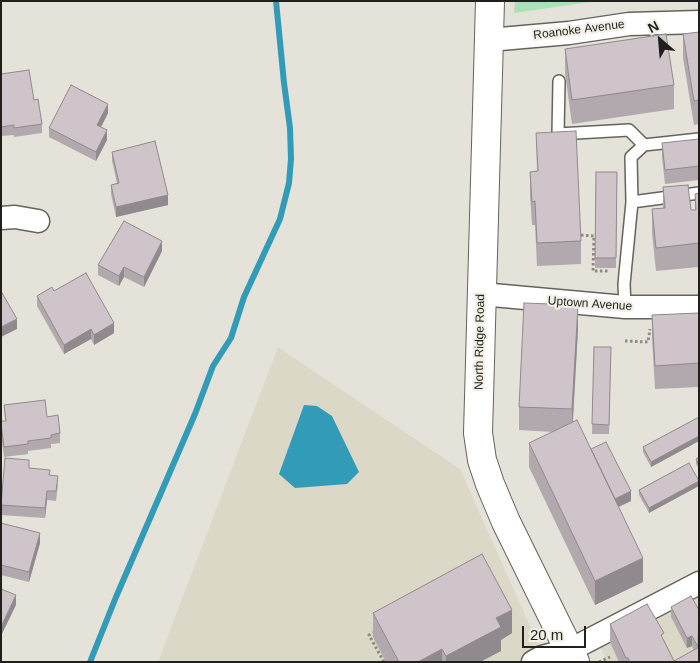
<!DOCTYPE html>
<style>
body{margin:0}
#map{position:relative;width:700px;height:663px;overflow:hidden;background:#e5e3d9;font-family:Arial,sans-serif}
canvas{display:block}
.frame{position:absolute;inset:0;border:2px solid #201f1b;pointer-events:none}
.north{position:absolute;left:635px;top:15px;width:50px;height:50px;-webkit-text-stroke:4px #f2f0e6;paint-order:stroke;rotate:333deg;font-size:14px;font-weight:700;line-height:20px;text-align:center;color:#201f1b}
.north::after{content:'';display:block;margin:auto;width:18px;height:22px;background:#201f1b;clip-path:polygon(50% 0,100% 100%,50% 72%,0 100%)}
.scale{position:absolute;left:522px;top:626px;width:64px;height:22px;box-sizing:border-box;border:2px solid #201f1b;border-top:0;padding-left:6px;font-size:15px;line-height:18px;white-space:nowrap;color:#201f1b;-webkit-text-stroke:4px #f2f0e6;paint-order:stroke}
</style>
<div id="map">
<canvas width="700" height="663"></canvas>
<div class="frame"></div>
<div class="north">N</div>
<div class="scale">20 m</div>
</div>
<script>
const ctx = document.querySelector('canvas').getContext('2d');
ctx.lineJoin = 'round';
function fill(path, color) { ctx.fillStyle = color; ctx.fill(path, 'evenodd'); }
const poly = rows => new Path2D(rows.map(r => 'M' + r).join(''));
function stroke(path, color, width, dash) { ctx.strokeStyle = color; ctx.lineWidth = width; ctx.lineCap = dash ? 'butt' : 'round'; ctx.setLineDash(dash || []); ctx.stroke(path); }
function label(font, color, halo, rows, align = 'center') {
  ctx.font = font + ' Arial,sans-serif'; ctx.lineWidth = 4.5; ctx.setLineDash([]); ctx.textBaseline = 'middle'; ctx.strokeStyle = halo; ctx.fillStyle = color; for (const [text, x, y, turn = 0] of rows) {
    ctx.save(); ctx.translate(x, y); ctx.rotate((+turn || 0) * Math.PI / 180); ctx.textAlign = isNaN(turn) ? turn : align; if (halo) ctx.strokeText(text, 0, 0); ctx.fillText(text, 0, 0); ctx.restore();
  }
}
fill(poly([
 [278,347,460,469,546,662,158,662],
 [699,593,699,662,607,662,601,648]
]), '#dbd8c7');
fill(poly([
 [515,1,597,1,514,13]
]), '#aae2b7');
fill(poly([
 [304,405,317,406,332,416,359,472,347,484,295,488,279,474]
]), '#329bb8');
stroke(poly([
 [90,662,116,597,195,414,213,366,231,338,244,297,280,219,289,183,291,159,290,128,284,83,276,1]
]), '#329bb8', 6);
const service = poly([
 [559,81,558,134,629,130,644,145],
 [632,202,631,157,644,145,699,139],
 [625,307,624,284,632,202,699,193]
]);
const minor = poly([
 [489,40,569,33,629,24,699,22],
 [1,218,15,217,38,221],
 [481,294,625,307,699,307],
 [533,662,542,657,570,650,699,583]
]);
const tertiary = poly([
 [490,1,478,433,482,460,490,484,506,522,575,662]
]);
stroke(service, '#65645b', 14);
stroke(minor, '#65645b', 25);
stroke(tertiary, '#65645b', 30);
stroke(poly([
 [581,235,594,236,593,271,610,271],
 [625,341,648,342,650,329],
 [375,632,369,635,384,662],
 [599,662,610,657]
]), '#8c8a83', 3, [2.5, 2.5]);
stroke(service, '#fff', 11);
stroke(minor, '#fff', 22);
stroke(tertiary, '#fff', 28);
fill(poly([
 [699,32,699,124,694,125,683,58,683,34],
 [565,49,674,85,674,109,572,124,565,73],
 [1,74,34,100,42,124,42,133,14,137,14,135,1,136],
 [108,113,101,127,107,140,96,161,49,137,49,128],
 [536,133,581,241,581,264,537,266,535,225,532,225,530,195,530,172,537,171],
 [699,139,699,180,665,184,662,157,662,143],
 [112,152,168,205,116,217,111,194,111,185,117,183,112,161],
 [596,172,617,172,616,268,595,268],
 [663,187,691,210,695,210,695,194,699,193,699,267,656,271,652,233,652,209,663,208],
 [162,251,144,287,124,277,119,286,98,275,98,265],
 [54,291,114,333,94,345,91,339,64,354,37,306,37,296],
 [699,313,699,387,655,389,652,339,652,315],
 [578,329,573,422,591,449,631,501,619,507,643,582,595,605,529,467,529,443,553,432,519,430,519,407],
 [594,347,611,347,609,434,592,434],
 [4,405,47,417,60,433,60,443,51,444,51,448,28,451,28,454,4,457,1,433,1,421,5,421],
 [699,417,699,441,651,467,643,452,643,447],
 [699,457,699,469,696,464,696,459],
 [689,463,649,513,639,495,639,490],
 [29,468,50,475,58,485,56,501,47,500,45,518,1,515,1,505],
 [1,523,40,543,29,582,1,575],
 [671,607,699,610,699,662,619,662,610,642,610,624,664,640,674,661,694,650,692,646,687,648,671,617],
 [373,613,512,633,501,640,501,651,480,662,386,662,373,637]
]), '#b1a9ad');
fill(poly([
 [108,104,108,113,97,135,97,125],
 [107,130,107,140,96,161,96,152],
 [168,195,168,205,116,217,116,207],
 [162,241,162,251,144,287,144,277],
 [124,267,124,277,119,286,119,276],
 [578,305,578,329,572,433,572,409],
 [17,319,17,329,1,337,1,327],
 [114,323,114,333,94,345,94,335],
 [91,329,91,339,64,354,64,345],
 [699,436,699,441,651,467,651,462],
 [699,481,699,486,649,513,649,508],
 [47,491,47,500,45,518,45,508],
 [631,491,631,501,615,508,615,499],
 [40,533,40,543,29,582,29,572],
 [643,558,643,582,595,605,595,581],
 [16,595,16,605,1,636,1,627],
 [512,610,512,633,501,640,501,651,480,662,446,662,446,656,496,618],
 [692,636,692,646,687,648,687,638],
 [442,649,442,662,418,662]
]), '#90898d');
const building = poly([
 [699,32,699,100,694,101,683,34,699,32],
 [666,34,674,85,572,100,565,49,666,34],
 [29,70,34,100,38,99,42,124,14,128,14,125,1,127,1,74,29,70],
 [71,85,108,104,97,125,107,130,96,152,49,128,71,85],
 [576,131,581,241,537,243,535,201,532,202,530,172,538,171,536,133,576,131],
 [699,139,699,166,665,170,662,143,699,139],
 [155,141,168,195,116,207,111,185,119,183,112,152,155,141],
 [596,172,617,172,616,258,595,258,596,172],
 [688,185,691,210,696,210,695,194,699,193,699,243,656,248,652,209,665,208,663,187,688,185],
 [124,221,162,241,144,277,124,267,119,276,98,265,124,221],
 [86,273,114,323,94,335,91,329,64,345,37,296,52,287,54,291,86,273],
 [1,291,17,319,1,327,1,291],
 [524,303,578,305,572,409,519,407,524,303],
 [699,313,699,363,655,366,652,315,699,313],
 [594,347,611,347,609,425,592,424,594,347],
 [45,400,47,417,58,415,60,433,51,435,51,438,28,441,28,444,4,447,1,424,1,421,6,421,4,405,45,400],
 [699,417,699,436,651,462,643,447,699,417],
 [577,420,643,558,595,581,529,443,577,420],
 [606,442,631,491,615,499,591,449,606,442],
 [699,457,699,465,696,459,699,457],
 [5,458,29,460,29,468,50,470,49,475,58,476,56,491,47,491,45,508,1,505,5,458],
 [689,463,699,481,649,508,639,490,689,463],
 [1,523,40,533,29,572,1,565,1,523],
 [482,554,512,610,496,618,501,627,446,656,442,649,418,662,399,662,373,613,482,554],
 [1,589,16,595,1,627,1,589],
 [691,596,699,610,698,647,692,636,687,638,671,607,691,596],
 [647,604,664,633,661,635,674,661,699,647,699,662,630,662,628,658,626,658,610,624,647,604]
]);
fill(building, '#cec4c9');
stroke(building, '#90898d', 1);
label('12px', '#201f1b', '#f2f0e6', [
 ["Roanoke Avenue",579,30,-7],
 ["Uptown Avenue",590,304,4],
 ["North Ridge Road",480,342,-89]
]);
</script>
